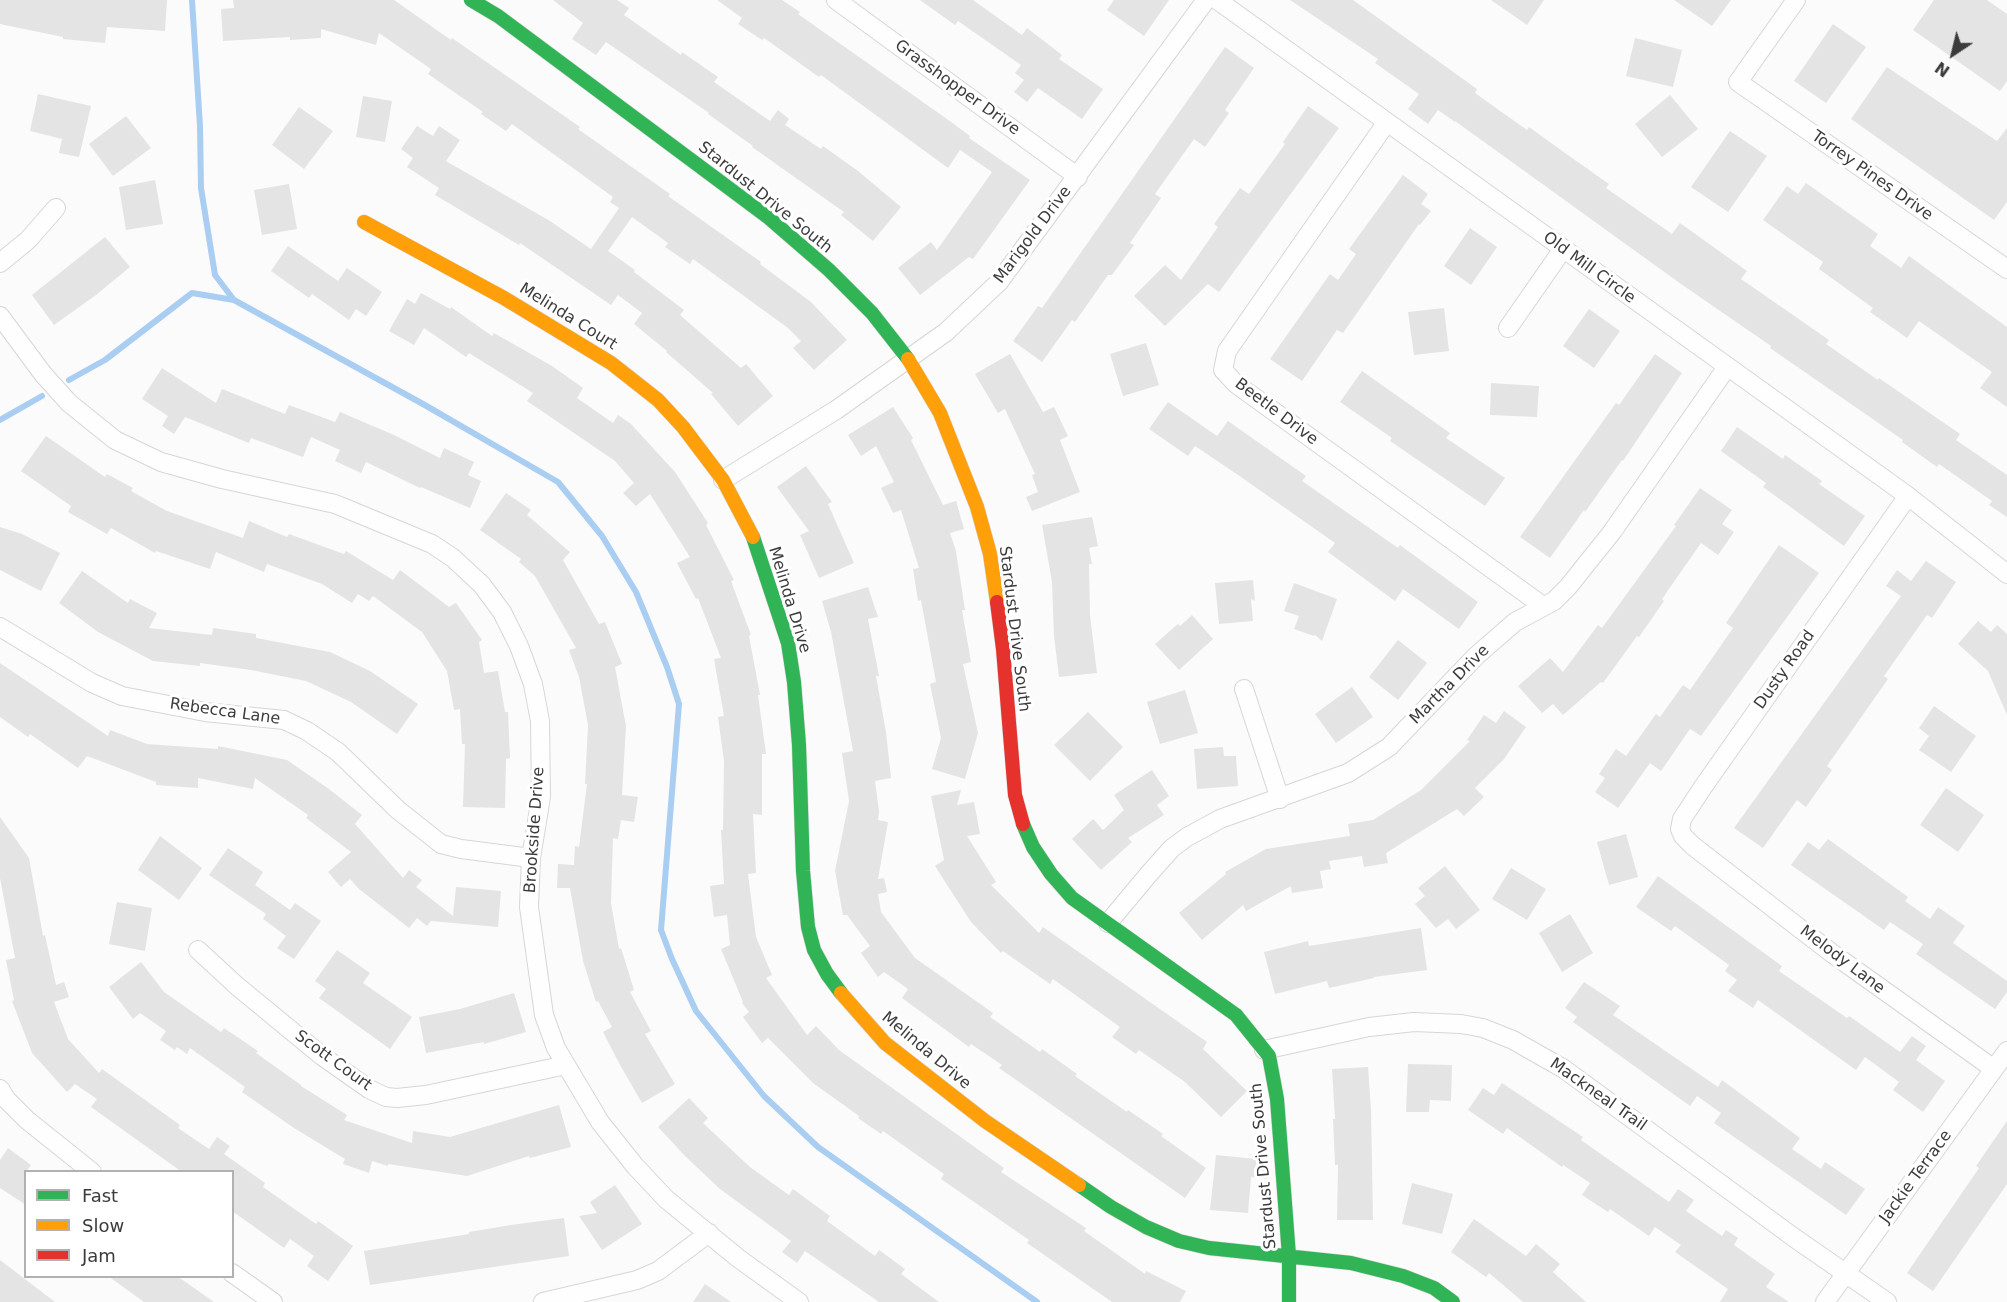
<!DOCTYPE html>
<style>
body{margin:0}
#map{position:relative;width:2007px;height:1302px;overflow:hidden;background:#fcfbfc;font-family:"DejaVu Sans",sans-serif}
canvas{display:block}
.legend{position:absolute;left:24px;top:1170px;width:210px;height:108px;box-sizing:border-box;background:#fff;border:2px solid #b1b1b1;margin:0;padding:8px 10px;list-style:none;font-size:18px;color:#3c3b3c}
.legend li{display:flex;align-items:center;gap:12px;height:30px}
.legend b{width:30px;border:2px solid #b1b1b1}
.north{position:absolute;left:1923px;top:24px;width:60px;height:60px;-webkit-text-stroke:4px #fff;paint-order:stroke;rotate:215deg;font-size:16px;font-weight:700;line-height:24px;text-align:center;color:#3c3b3c}
.north::after{content:'';display:block;margin:auto;width:21px;height:27px;background:#3c3b3c;clip-path:polygon(50% 0,100% 100%,50% 72%,0 100%)}
</style>
<div id="map">
<canvas width="2007" height="1302"></canvas>
<ul class="legend">
<li><b style="height:8px;background:#30b455"></b>Fast</li>
<li><b style="height:8px;background:#ff9f0a"></b>Slow</li>
<li><b style="height:8px;background:#e5322d"></b>Jam</li>
</ul>
<div class="north">N</div>
</div>
<script>
const ctx = document.querySelector('canvas').getContext('2d');
ctx.lineJoin = 'round';
const poly = rows => new Path2D(rows.map(r => 'M' + r).join(''));
function stroke(path, color, width, dash) { ctx.strokeStyle = color; ctx.lineWidth = width; ctx.lineCap = dash ? 'butt' : 'round'; ctx.setLineDash(dash || []); ctx.stroke(path); }
function fill(path, color) { ctx.fillStyle = color; ctx.fill(path, 'evenodd'); }
function label(font, color, halo, rows, align = 'center') {
  ctx.font = font + ' "DejaVu Sans",sans-serif'; ctx.lineWidth = 6; ctx.setLineDash([]); ctx.textBaseline = 'middle'; ctx.strokeStyle = halo; ctx.fillStyle = color; for (const [text, x, y, turn = 0] of rows) {
    ctx.save(); ctx.translate(x, y); ctx.rotate((+turn || 0) * Math.PI / 180); ctx.textAlign = isNaN(turn) ? turn : align; if (halo) ctx.strokeText(text, 0, 0); ctx.fillText(text, 0, 0); ctx.restore();
  }
}
stroke(poly([
 [192,0,200,126,201,188,215,275,234,300,423,404,558,482,602,536,636,592,667,667,679,704,661,930,672,959,696,1011,764,1096,818,1147,1037,1302],
 [69,380,105,360,192,293,234,300],
 [0,420,42,396]
]), '#a9cef2', 6);
fill(poly([
 [0,0,167,0,165,31,107,27,105,43,63,39,63,37,0,24],
 [233,0,394,0,451,40,452,38,580,127,578,129,670,194,668,196,761,262,760,264,811,302,847,340,814,370,793,348,801,341,788,328,693,259,690,264,665,247,668,243,632,217,608,251,635,270,634,272,684,310,680,315,741,368,746,364,773,396,738,426,711,394,713,393,666,352,667,351,634,324,642,313,618,295,611,305,520,243,519,245,435,195,439,188,407,167,413,158,401,149,417,126,433,136,439,126,460,140,446,161,550,221,591,249,619,208,610,202,613,197,512,124,506,131,481,114,483,112,428,74,431,69,379,33,376,45,321,29,321,38,290,40,290,37,223,41,221,9,234,8],
 [553,0,617,0,629,8,624,15,681,55,682,52,718,77,714,82,770,121,778,110,789,119,785,125,821,149,823,146,858,171,901,207,873,241,841,215,844,212,752,147,753,146,708,114,709,113,606,42,596,55,572,39,583,23],
 [717,0,782,0,800,12,798,14,947,119,970,136,969,138,1030,180,973,259,969,257,920,295,898,268,931,242,937,250,992,172,960,150,948,168,821,75,819,77,764,38,762,40,738,24,742,18],
 [920,0,973,0,1022,35,1027,28,1062,55,1059,59,1103,89,1082,119,1038,88,1027,102,1014,92,1024,80,1015,73,1021,65,958,21,955,25],
 [1114,0,1169,0,1144,36,1107,10],
 [1290,0,1353,0,1477,89,1475,93,1527,130,1529,127,1565,153,1609,184,1606,188,1672,234,1680,223,1747,271,1741,279,1829,340,1826,344,1878,380,1879,378,1960,434,1956,440,2007,475,2007,517,1989,505,1992,501,1939,464,1937,467,1902,442,1903,440,1770,348,1771,346,1681,284,1455,121,1455,122,1438,110,1428,124,1408,109,1419,94,1375,63,1378,59],
 [1491,0,1544,0,1527,25],
 [1674,0,1731,0,1712,26],
 [1934,0,1987,0,2007,14,2007,81,2000,91,1913,30],
 [1833,24,1866,47,1826,103,1794,81],
 [1635,38,1682,50,1673,87,1626,76],
 [1225,47,1254,68,1225,110,1229,113,1205,147,1194,139,1155,194,1161,198,1130,243,1134,245,1112,275,1108,275,1075,322,1072,320,1042,362,1013,341,1038,306,1042,308],
 [1887,67,1997,141,2007,128,2007,202,1994,220,1851,119],
 [38,94,91,106,79,157,59,153,62,139,30,131],
 [1670,95,1698,129,1662,157,1635,124],
 [363,96,392,101,385,142,356,137],
 [1308,106,1339,128,1219,292,1208,284,1165,326,1134,296,1165,265,1181,280,1218,227,1214,224,1240,188,1249,194,1285,144,1283,142],
 [299,107,333,131,304,169,272,145],
 [126,116,151,148,113,176,89,144],
 [1730,131,1767,156,1728,212,1691,187],
 [1403,175,1428,194,1421,204,1431,211,1420,225,1419,224,1343,333,1337,330,1302,381,1270,359,1330,274,1338,280,1356,254,1349,249],
 [155,180,163,224,126,230,119,187],
 [1806,183,1878,234,1870,246,1901,268,1909,256,2007,327,2007,407,1980,388,1992,372,1919,321,1907,338,1870,312,1873,308,1819,269,1823,262,1763,220,1787,186,1798,194],
 [289,184,297,229,262,235,254,190],
 [1470,228,1497,247,1471,285,1444,266],
 [105,237,130,267,96,295,54,325,32,295],
 [288,246,338,281,347,268,382,292,366,316,356,309,349,320,312,294,309,298,271,271],
 [421,293,450,309,451,307,492,336,494,333,552,366,583,388,577,398,613,423,618,415,631,424,675,472,708,523,706,525,734,580,731,581,751,635,749,636,760,695,758,695,766,754,762,754,762,815,753,814,756,873,748,874,756,937,772,975,766,978,807,1035,816,1026,839,1050,1004,1168,1001,1172,1086,1228,1084,1231,1145,1274,1146,1271,1186,1291,1180,1302,1112,1302,1027,1243,1029,1240,941,1179,944,1174,883,1131,881,1134,858,1118,859,1116,813,1083,768,1038,762,1043,743,1017,749,1012,742,1003,743,1002,721,949,730,945,727,915,714,917,710,886,724,884,721,830,723,830,724,761,718,717,724,716,714,659,721,658,698,598,696,599,677,563,690,557,650,494,636,506,623,493,634,483,615,461,527,401,533,393,469,353,466,357,424,328,414,345,389,331,407,299,415,304],
 [1444,308,1449,351,1414,355,1408,312],
 [1589,309,1620,331,1594,368,1563,346],
 [1146,343,1159,385,1123,396,1110,354],
 [1010,354,1043,412,1054,407,1068,436,1060,440,1080,492,1032,511,1026,497,1038,492,1032,475,1035,474,1005,409,998,413,975,374],
 [1655,354,1682,373,1623,461,1622,460,1585,512,1584,510,1550,558,1520,537,1616,403,1619,405],
 [162,368,216,403,222,389,285,414,289,405,335,422,340,412,394,435,440,458,444,448,474,462,468,475,481,481,470,508,421,487,420,488,366,462,361,473,335,461,340,450,311,437,303,457,251,438,249,443,185,417,174,434,162,426,168,416,142,399],
 [1362,371,1450,433,1446,438,1505,478,1485,506,1390,441,1392,438,1340,402],
 [1491,383,1539,386,1537,417,1490,415],
 [1168,402,1217,436,1228,421,1306,476,1302,481,1398,548,1400,545,1478,602,1459,629,1403,589,1395,601,1328,552,1335,543,1241,477,1195,446,1188,456,1149,429],
 [893,407,913,438,911,440,943,505,956,501,964,529,950,533,956,551,965,610,962,610,971,662,963,664,978,733,965,779,932,769,941,738,930,684,936,682,921,600,918,601,913,569,919,568,901,510,893,513,881,488,894,482,876,446,861,456,848,435],
 [1737,427,1783,459,1785,455,1822,481,1819,484,1865,516,1844,546,1763,487,1766,483,1721,451],
 [46,436,105,477,107,474,133,488,131,491,167,511,243,538,249,521,287,537,289,534,344,554,346,551,393,580,400,570,449,607,456,603,482,640,479,642,484,673,498,671,505,712,508,712,510,758,506,759,505,808,463,807,465,744,462,744,460,709,454,710,447,671,422,632,373,596,369,601,358,594,352,603,322,584,267,564,264,572,216,552,210,569,156,551,155,553,111,528,107,534,68,512,71,506,21,471],
 [806,466,832,502,828,504,854,563,819,578,800,535,809,531,777,487],
 [1700,488,1732,510,1722,524,1734,532,1718,555,1701,543,1662,599,1664,601,1639,637,1637,636,1603,683,1601,682,1563,715,1553,704,1542,713,1518,686,1550,658,1563,672,1598,625,1602,628,1676,526,1674,525],
 [506,493,531,510,527,515,570,552,563,560,599,624,605,622,622,664,615,667,626,726,622,795,638,797,634,822,621,820,618,839,613,838,611,903,619,949,621,948,634,990,630,992,651,1031,645,1034,675,1084,642,1103,620,1065,603,1032,612,1027,598,1001,596,1002,583,961,570,888,557,888,558,864,574,865,575,846,579,847,587,784,585,784,588,725,579,677,569,650,576,648,535,576,519,562,521,559,480,530],
 [1092,517,1098,546,1089,548,1092,564,1089,564,1090,615,1097,673,1059,677,1054,636,1052,582,1042,525],
 [0,527,22,534,60,553,41,591,0,570],
 [1779,545,1819,573,1701,736,1690,729,1661,771,1650,763,1618,808,1595,792,1605,778,1599,774,1616,749,1626,756,1656,714,1660,717,1683,685,1690,690,1733,628,1726,623],
 [1926,561,1956,582,1932,618,1927,615,1884,676,1888,679,1827,766,1832,770,1806,807,1797,800,1763,848,1734,828,1901,596,1886,586,1897,570,1911,581],
 [82,571,128,603,130,599,157,613,149,628,212,635,213,628,256,634,256,638,330,652,370,671,418,704,397,734,351,702,306,681,251,670,200,663,200,666,153,661,98,632,59,603],
 [1253,580,1255,601,1251,599,1253,621,1219,624,1215,583],
 [1294,583,1337,599,1322,641,1315,635,1314,636,1294,629,1299,616,1284,611],
 [868,587,878,617,868,619,879,676,876,676,886,732,891,778,875,781,879,811,878,820,888,822,878,879,884,878,887,892,878,894,881,912,915,958,993,1013,990,1017,1040,1052,1042,1049,1077,1074,1075,1076,1127,1112,1128,1110,1163,1134,1161,1136,1206,1168,1185,1198,999,1068,1002,1065,971,1044,969,1047,902,998,908,989,884,972,878,977,861,953,870,946,847,915,843,915,835,871,849,801,842,753,853,751,831,632,822,601],
 [1192,615,1213,639,1179,670,1155,644,1178,624,1180,626],
 [1978,621,1991,632,1997,625,2007,634,2007,715,1988,671,1958,644],
 [1398,640,1427,663,1398,700,1369,677],
 [0,663,108,736,110,730,147,744,218,749,218,746,287,760,329,789,362,815,355,824,403,878,409,870,422,880,416,887,453,916,456,887,501,891,498,927,431,921,427,926,417,918,409,928,359,889,350,879,341,887,328,872,351,852,306,818,308,815,255,778,253,789,198,778,198,788,156,785,156,782,87,756,78,768,30,734,28,737,0,717],
 [1352,687,1373,717,1336,743,1315,714],
 [1185,690,1198,733,1160,744,1147,702],
 [1934,706,1976,736,1951,772,1919,750,1929,736,1919,728],
 [1504,711,1526,727,1504,759,1475,788,1484,797,1464,816,1457,809,1386,853,1388,863,1364,867,1362,856,1329,861,1331,869,1320,871,1323,888,1292,893,1291,886,1246,911,1243,905,1202,940,1179,913,1226,874,1225,872,1266,849,1350,836,1348,824,1373,820,1421,790,1470,741,1467,740,1484,715,1496,723],
 [1088,712,1123,747,1090,781,1054,745],
 [1223,747,1224,756,1236,756,1238,786,1197,789,1194,749],
 [1152,770,1169,796,1157,805,1164,815,1128,838,1132,842,1101,870,1072,839,1093,819,1103,830,1124,810,1114,795],
 [1946,788,1984,815,1958,852,1920,825],
 [961,790,957,805,974,802,980,834,967,836,996,882,991,885,1039,933,1043,927,1207,1042,1203,1049,1247,1091,1221,1117,1185,1082,1139,1050,1136,1054,1112,1037,1120,1027,1053,979,1050,984,1003,951,1001,953,971,922,935,866,944,860,931,796],
 [0,817,29,858,43,936,45,935,56,985,64,982,69,997,54,1002,68,1039,99,1073,102,1069,180,1125,178,1128,209,1149,217,1137,230,1146,224,1154,265,1183,263,1187,316,1224,318,1221,353,1246,328,1281,307,1266,314,1256,290,1239,284,1248,232,1211,232,1172,182,1172,91,1107,97,1099,75,1084,67,1092,32,1053,12,1001,14,1000,6,960,15,958,0,878],
 [1626,834,1638,877,1609,885,1597,842],
 [160,836,202,868,179,900,138,870],
 [1828,839,1908,897,1905,901,1930,919,1938,907,1965,926,1953,943,2007,981,2007,992,1995,1009,1916,954,1923,944,1890,922,1884,930,1791,865,1808,842,1819,850],
 [228,848,263,872,255,885,290,910,295,903,321,921,294,959,277,948,286,936,263,919,266,914,209,875],
 [1445,866,1480,910,1456,929,1448,919,1436,928,1415,904,1425,896,1418,888],
 [1511,868,1546,889,1527,920,1492,899],
 [1658,876,1782,966,1779,971,1847,1018,1849,1016,1900,1052,1912,1036,1926,1046,1916,1060,1945,1081,1923,1112,1893,1090,1899,1082,1865,1057,1856,1070,1758,1000,1753,1008,1728,991,1737,980,1725,971,1729,965,1675,926,1671,931,1636,907],
 [117,902,152,908,145,951,109,944],
 [1570,914,1593,953,1562,972,1539,933],
 [1421,928,1427,970,1374,977,1374,978,1329,988,1327,981,1275,994,1264,952,1308,941,1309,946],
 [337,950,370,973,363,983,412,1017,390,1049,319,998,326,989,315,981],
 [141,962,164,992,221,1032,224,1028,258,1051,256,1053,301,1085,301,1086,347,1115,344,1120,412,1143,413,1131,450,1137,559,1105,571,1147,530,1158,529,1156,467,1176,388,1164,388,1166,372,1161,369,1173,343,1164,345,1159,294,1128,242,1092,245,1087,190,1048,187,1054,177,1047,175,1050,160,1040,166,1031,140,1013,133,1019,109,987],
 [1584,982,1620,1006,1613,1015,1718,1087,1722,1080,1800,1138,1792,1149,1821,1169,1825,1162,1865,1189,1846,1215,1714,1123,1721,1113,1697,1096,1690,1106,1573,1022,1577,1017,1565,1008],
 [514,993,526,1032,484,1044,484,1042,426,1053,419,1017,460,1009],
 [1408,1064,1452,1065,1451,1101,1430,1100,1429,1112,1406,1112],
 [1368,1067,1371,1109,1373,1220,1337,1220,1338,1165,1335,1165,1333,1119,1335,1119,1332,1069],
 [1502,1083,1583,1137,1581,1140,1669,1202,1678,1189,1694,1200,1686,1211,1722,1236,1726,1230,1738,1238,1734,1245,1775,1274,1766,1287,1789,1302,1720,1302,1728,1289,1675,1252,1681,1245,1655,1227,1649,1236,1610,1209,1608,1212,1582,1195,1590,1183,1563,1165,1562,1167,1507,1128,1503,1134,1468,1110,1483,1088,1494,1095],
 [689,1098,708,1118,703,1123,750,1167,789,1195,793,1189,830,1216,827,1221,875,1256,879,1250,905,1269,901,1274,939,1302,879,1302,805,1251,797,1263,782,1252,791,1241,720,1189,685,1156,658,1127],
 [2007,1121,2007,1184,1933,1291,1907,1273,1979,1168,1976,1166],
 [8,1148,31,1165,26,1172,26,1205,0,1188,0,1160],
 [1216,1155,1266,1160,1267,1179,1251,1177,1248,1213,1210,1210],
 [1412,1183,1453,1194,1442,1234,1402,1224],
 [615,1185,642,1224,602,1250,579,1216,597,1213,590,1202],
 [564,1218,569,1256,370,1285,364,1251,469,1234,469,1232,511,1225],
 [1474,1219,1526,1256,1536,1244,1560,1264,1553,1272,1586,1302,1523,1302,1489,1273,1486,1277,1451,1252],
 [0,1260,55,1302,0,1302],
 [108,1276,177,1276,214,1302,144,1302],
 [705,1284,731,1302,693,1302]
]), '#e4e4e4');
const street = poly([
 [836,0,1078,177],
 [1217,0,1908,496,2007,574],
 [1796,0,1738,82,2007,269],
 [1387,122,1227,351,1223,370,1236,384,1543,606],
 [0,263,28,240,56,208],
 [0,316,43,374,69,403,115,440,161,462,222,479,335,504,432,544,453,558,482,585,502,612,519,646,533,684,540,721,541,797,531,858,529,907,544,1015,556,1048,600,1122,635,1166,666,1199,738,1258,799,1302],
 [1508,328,1563,249],
 [723,480,836,410,946,332,999,282,1206,0],
 [1908,496,1703,787,1682,819,1680,829,1683,836,1693,846,1833,954,1994,1069],
 [0,627,92,683,122,696,205,712,284,720,307,731,338,752,398,810,441,844,461,849,531,858],
 [1244,689,1280,799],
 [1108,923,1148,875,1172,848,1187,837,1220,819,1348,773,1389,747,1476,656,1515,622,1554,601,1568,587,1612,532,1727,367],
 [198,950,237,986,322,1056,369,1089,386,1097,397,1098,426,1095,566,1065],
 [1264,1050,1369,1027,1414,1022,1461,1024,1483,1028,1513,1040,1564,1069,1796,1239,1887,1302],
 [0,1089,6,1099,27,1120,92,1172],
 [232,1273,273,1302],
 [543,1302,637,1280,658,1271,709,1233],
 [1825,1302,2007,1051]
]);
const fast = poly([
 [471,0,498,16,769,218,829,270,872,313,908,359],
 [753,537,788,643,794,682,799,745,803,871,808,927,814,950,827,974,841,993],
 [1023,824,1033,847,1051,874,1072,898,1236,1015,1269,1056,1277,1099,1289,1256,1289,1302],
 [1079,1185,1111,1207,1146,1227,1179,1241,1209,1248,1351,1263,1403,1276,1434,1288,1453,1302]
]);
const slow = poly([
 [364,222,504,298,611,363,658,400,683,427,723,480,753,537],
 [908,359,940,413,977,507,990,554,997,602],
 [841,993,885,1043,985,1121,1079,1185]
]);
const jam = poly([
 [997,602,1003,649,1015,795,1023,824]
]);
stroke(street, '#d7d6d7', 20);
stroke(fast, '#d7d6d7', 15);
stroke(slow, '#d7d6d7', 15);
stroke(jam, '#d7d6d7', 15);
stroke(street, '#fffeff', 18);
stroke(fast, '#30b455', 14);
stroke(slow, '#ff9f0a', 14);
stroke(jam, '#e5322d', 14);
label('16px', '#3c3b3c', '#fff', [
 ["Grasshopper Drive",957,88,36],
 ["Torrey Pines Drive",1872,176,35],
 ["Stardust Drive South",765,198,39],
 ["Marigold Drive",1033,235,-53],
 ["Old Mill Circle",1589,268,36],
 ["Melinda Court",568,317,32],
 ["Beetle Drive",1276,412,37],
 ["Melinda Drive",789,600,73],
 ["Stardust Drive South",1014,629,83],
 ["Dusty Road",1785,670,-55],
 ["Martha Drive",1450,685,-45],
 ["Rebecca Lane",225,712,8],
 ["Brookside Drive",535,830,-86],
 ["Melody Lane",1842,960,37],
 ["Melinda Drive",926,1051,40],
 ["Scott Court",333,1061,36],
 ["Mackneal Trail",1598,1095,35],
 ["Stardust Drive South",1264,1166,-95],
 ["Jackie Terrace",1916,1177,-54]
]);
</script>
